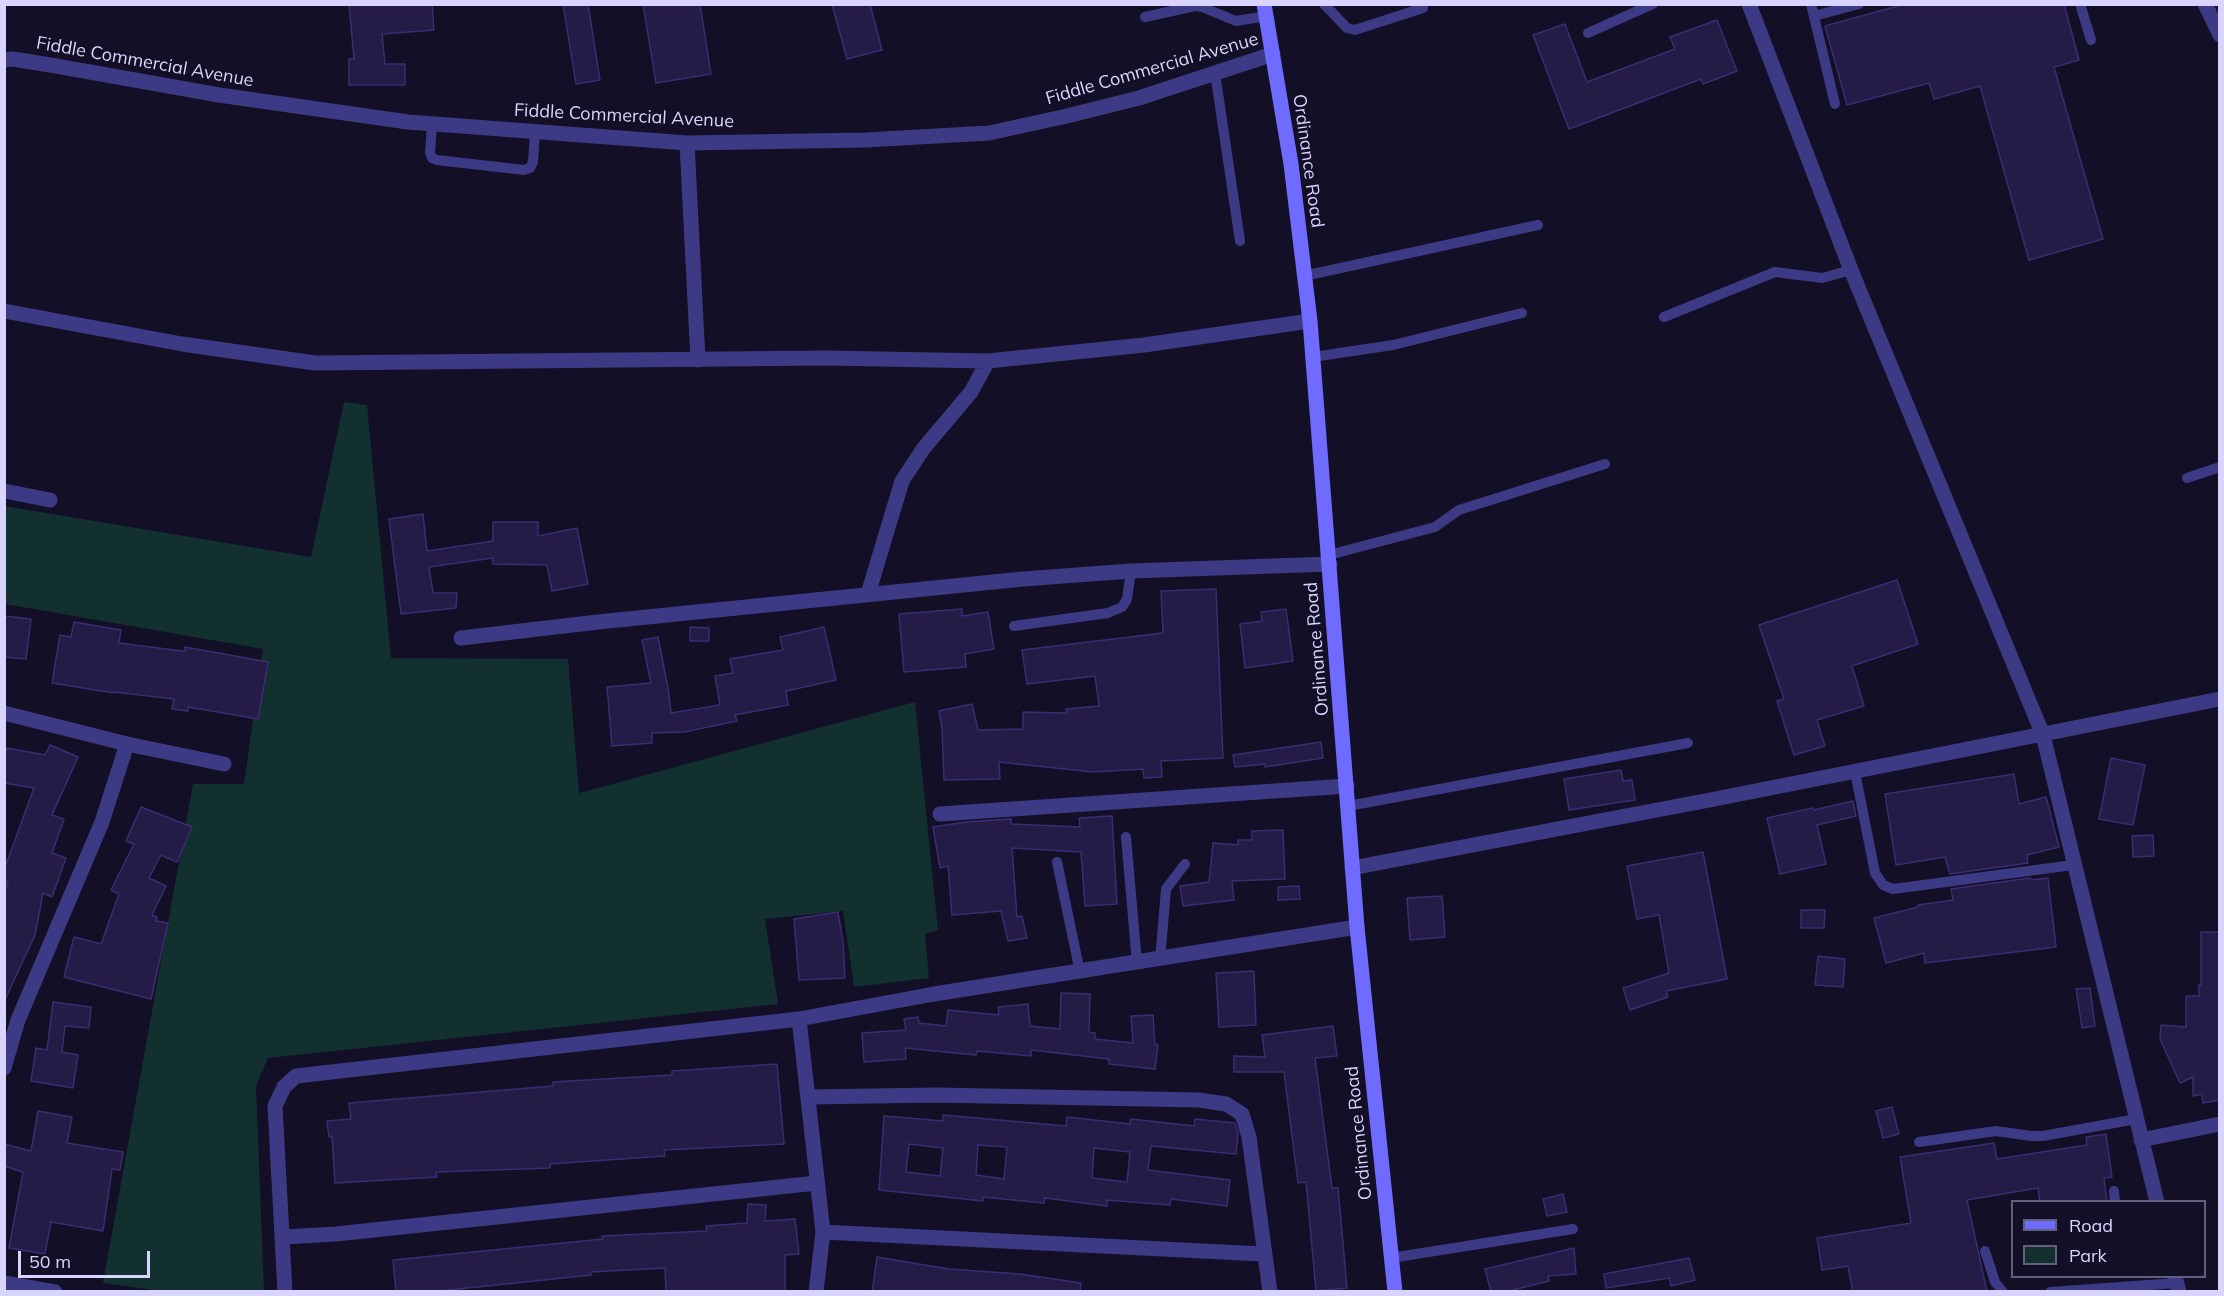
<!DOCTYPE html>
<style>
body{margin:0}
#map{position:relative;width:2224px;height:1296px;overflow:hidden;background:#130f26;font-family:Mulish,sans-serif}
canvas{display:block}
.frame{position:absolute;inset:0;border:6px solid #d9d4ff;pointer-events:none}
.legend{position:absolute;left:2011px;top:1200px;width:195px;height:78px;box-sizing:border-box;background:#130f26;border:2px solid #625e7d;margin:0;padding:8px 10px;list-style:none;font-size:18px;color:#d9d4ff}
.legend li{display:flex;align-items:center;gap:12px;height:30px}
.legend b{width:30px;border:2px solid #625e7d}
.scale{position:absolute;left:18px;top:1251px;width:132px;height:27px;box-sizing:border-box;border:3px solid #d9d4ff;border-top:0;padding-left:8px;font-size:18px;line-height:21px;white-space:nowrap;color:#d9d4ff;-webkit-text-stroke:4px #130f26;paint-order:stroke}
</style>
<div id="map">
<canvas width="2224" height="1296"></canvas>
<div class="frame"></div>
<ul class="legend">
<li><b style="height:8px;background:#6f6bff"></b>Road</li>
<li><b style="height:16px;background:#12302f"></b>Park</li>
</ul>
<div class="scale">50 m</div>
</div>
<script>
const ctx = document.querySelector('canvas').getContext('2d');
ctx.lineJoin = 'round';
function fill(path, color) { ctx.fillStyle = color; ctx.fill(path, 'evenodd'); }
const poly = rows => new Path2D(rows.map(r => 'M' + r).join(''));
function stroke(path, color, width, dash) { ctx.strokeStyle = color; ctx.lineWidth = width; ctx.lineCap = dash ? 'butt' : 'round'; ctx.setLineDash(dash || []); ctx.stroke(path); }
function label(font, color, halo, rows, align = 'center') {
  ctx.font = font + ' Mulish,sans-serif'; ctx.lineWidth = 4.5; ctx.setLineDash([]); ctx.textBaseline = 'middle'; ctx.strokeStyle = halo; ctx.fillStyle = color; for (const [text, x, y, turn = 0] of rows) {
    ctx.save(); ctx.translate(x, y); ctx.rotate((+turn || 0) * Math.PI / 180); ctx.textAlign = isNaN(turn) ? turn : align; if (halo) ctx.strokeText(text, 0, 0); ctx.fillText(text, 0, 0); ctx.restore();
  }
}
fill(poly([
 [344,402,367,405,391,658,568,659,579,793,915,702,938,930,925,934,929,978,854,987,843,911,765,919,778,1004,268,1058,256,1086,264,1291,161,1291,103,1283,193,784,244,784,263,649,5,604,4,506,311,557]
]), '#12302f');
const building = poly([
 [349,4,432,4,434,30,382,34,385,64,405,64,405,85,349,85,349,59,354,59,349,4],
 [563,4,588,4,600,80,576,84,563,4],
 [643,4,700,4,711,74,656,83,643,4],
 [832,4,870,4,882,50,847,59,832,4],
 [1905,4,2064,4,2079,60,2054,67,2103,239,2029,260,1980,86,1934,99,1929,83,1847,105,1825,26,1905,4],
 [1717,20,1737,71,1703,84,1701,79,1569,129,1533,35,1565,24,1587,82,1675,49,1670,37,1717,20],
 [423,514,427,551,493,541,493,522,538,522,538,536,577,528,588,584,552,591,547,565,493,564,493,558,429,567,433,593,457,593,456,608,401,614,389,519,423,514],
 [1897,580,1918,644,1852,666,1864,706,1817,720,1825,746,1794,755,1777,701,1784,699,1759,625,1897,580],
 [1216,589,1223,758,1161,761,1162,777,1144,778,1143,769,1093,772,999,762,1000,779,944,780,942,728,939,711,972,704,978,730,1023,729,1023,712,1067,713,1066,709,1099,706,1095,676,1027,684,1022,650,1163,633,1161,591,1216,589],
 [962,609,962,616,988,612,994,649,965,654,966,667,904,672,899,614,962,609],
 [1286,609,1293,661,1245,668,1240,624,1262,621,1261,612,1286,609],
 [4,616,31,619,26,659,4,657,4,616],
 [74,622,121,630,119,643,182,651,185,651,185,647,268,662,258,719,188,707,188,711,172,709,174,699,114,692,114,693,52,683,60,635,71,637,74,622],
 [690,627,709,628,709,641,690,641,690,627],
 [824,627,836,680,786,691,788,705,735,715,737,721,684,732,652,733,652,743,612,746,607,687,651,683,642,640,658,637,668,688,671,713,720,705,715,676,733,673,730,659,783,650,780,637,824,627],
 [1321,742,1323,758,1265,767,1265,764,1235,767,1233,755,1321,742],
 [50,745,78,757,52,815,64,819,52,853,66,858,52,897,43,893,35,935,4,1002,4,897,8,881,4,879,4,870,34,788,4,783,4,762,7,748,45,755,50,745],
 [2111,758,2145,765,2133,825,2099,819,2111,758],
 [1621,770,1623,781,1632,780,1635,800,1569,810,1564,779,1621,770],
 [2014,774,2019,804,2046,797,2059,847,2027,855,2028,863,1950,874,1945,857,1896,865,1885,794,2014,774],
 [1853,801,1856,816,1817,825,1826,864,1780,874,1767,818,1813,808,1814,810,1853,801],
 [141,807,192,827,177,862,161,855,149,878,166,886,152,915,157,917,156,921,168,923,151,999,64,977,74,937,101,944,119,894,111,890,134,844,126,841,141,807],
 [1112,816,1117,904,1085,906,1081,852,1012,848,1017,917,1022,916,1027,938,1008,941,1001,911,952,915,948,866,940,868,933,827,966,822,1011,819,1011,824,1080,827,1079,818,1112,816],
 [1283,830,1285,879,1232,881,1234,900,1183,906,1180,886,1209,882,1213,843,1238,845,1238,840,1252,840,1252,831,1283,830],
 [2153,835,2154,856,2133,857,2132,836,2153,835],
 [1703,852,1727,979,1666,991,1668,997,1630,1010,1623,988,1669,973,1659,915,1637,919,1627,866,1703,852],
 [2030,878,2031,880,2048,878,2056,947,1925,963,1924,953,1886,963,1874,918,1918,907,1918,905,1953,900,1951,889,2030,878],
 [1299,886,1300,899,1278,900,1278,887,1299,886],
 [1442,896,1445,937,1410,940,1407,898,1442,896],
 [1801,910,1825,910,1824,928,1801,928,1801,910],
 [838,912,843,942,845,978,799,980,794,919,838,912],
 [2201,932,2220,932,2220,1100,2203,1103,2202,1094,2193,1096,2193,1077,2180,1083,2160,1039,2161,1025,2186,1027,2186,996,2199,996,2199,985,2201,985,2201,932],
 [1818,956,1845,959,1843,987,1815,985,1818,956],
 [1254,971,1256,1025,1219,1027,1216,973,1254,971],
 [2090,988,2095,1026,2082,1028,2076,989,2090,988],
 [1061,993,1090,994,1089,1032,1095,1033,1095,1039,1133,1043,1131,1016,1153,1015,1155,1045,1158,1045,1155,1069,1109,1064,1109,1059,1031,1050,1031,1056,977,1051,976,1055,905,1048,906,1059,864,1062,862,1033,906,1030,904,1019,918,1017,919,1023,946,1026,948,1010,999,1015,998,1007,1028,1004,1030,1026,1060,1029,1061,993],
 [53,1002,91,1007,89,1028,65,1026,62,1052,78,1055,73,1088,31,1081,36,1048,47,1050,53,1002],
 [1333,1026,1337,1056,1315,1058,1332,1188,1338,1188,1347,1288,1316,1291,1306,1182,1298,1183,1284,1072,1234,1072,1234,1056,1265,1057,1262,1035,1333,1026],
 [777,1064,784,1144,664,1150,665,1156,550,1164,550,1168,436,1172,437,1177,335,1183,332,1136,329,1137,327,1121,351,1119,349,1103,553,1086,553,1082,672,1075,672,1071,777,1064],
 [1892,1107,1899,1134,1883,1138,1876,1111,1892,1107],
 [38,1111,72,1117,67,1143,123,1152,120,1170,112,1169,103,1231,51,1222,45,1254,9,1248,23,1172,4,1166,4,1144,31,1151,38,1111],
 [943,1115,1066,1126,1067,1117,1130,1124,1131,1119,1194,1126,1195,1119,1235,1123,1238,1133,1236,1154,1151,1146,1148,1170,1230,1180,1227,1206,1171,1199,1170,1205,1107,1200,1107,1206,1045,1198,1044,1203,983,1197,983,1201,879,1190,884,1116,943,1121,943,1115],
 [909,1144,943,1148,940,1176,906,1172,909,1144],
 [978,1145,1007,1147,1004,1179,976,1175,978,1145],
 [1094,1148,1130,1152,1127,1182,1092,1178,1094,1148],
 [2106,1134,2112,1177,2104,1178,2107,1202,2040,1202,2038,1188,1967,1200,1987,1292,1853,1292,1848,1266,1822,1270,1817,1238,1911,1223,1900,1157,1994,1143,1997,1159,2087,1145,2086,1137,2106,1134],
 [1563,1194,1567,1212,1547,1216,1543,1199,1563,1194],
 [748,1204,766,1205,765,1221,795,1219,799,1254,785,1255,785,1292,666,1292,665,1268,591,1272,591,1275,487,1286,429,1292,396,1292,393,1260,603,1239,602,1236,707,1231,706,1226,747,1223,748,1204],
 [1574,1248,1576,1274,1548,1276,1549,1281,1505,1292,1491,1292,1485,1269,1574,1248],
 [877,1257,949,1269,1020,1274,1081,1283,1080,1292,872,1292,877,1257],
 [1689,1258,1695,1280,1671,1286,1669,1278,1606,1288,1604,1274,1689,1258]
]);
fill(building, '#241b47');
stroke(building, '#3b2d73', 1.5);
stroke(poly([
 [1324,4,1347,28,1355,30,1423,8],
 [1811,4,1835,104],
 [2080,4,2091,40],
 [1814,16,1859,4],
 [1145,17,1195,6,1202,7,1236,21,1266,16],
 [1588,33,1653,4],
 [1215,73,1240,241],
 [432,124,430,153,432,158,437,160,524,170,530,168,533,162,535,132],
 [1304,276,1538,225],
 [1664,317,1775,272,1822,278,1851,270],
 [1313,357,1393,345,1522,313],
 [2187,478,2220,467],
 [1329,555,1435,527,1459,510,1605,464],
 [1014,626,1108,613,1122,607,1127,599,1131,571],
 [1855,772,1875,873,1883,885,1893,889,2073,865],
 [1348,806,1688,743],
 [1126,837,1137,963],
 [1057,862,1080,972],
 [1160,960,1166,889,1185,864],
 [1919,1142,1996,1131,2031,1136,2043,1136,2136,1119],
 [2114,1191,2115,1202],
 [1985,1251,1995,1282,2003,1292],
 [1391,1258,1573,1229],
 [2050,1292,2177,1283]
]), '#3d3a85', 10);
stroke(poly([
 [1749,4,1851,270,2043,735,2157,1202],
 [2205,4,2220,35],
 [4,60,13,59,56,66,219,95,408,122,687,143,866,140,989,133,1067,116,1139,98,1273,54],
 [687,143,698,360],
 [4,311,182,344,315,363,826,358,988,361,1144,345,1310,321],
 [4,491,50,500],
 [868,594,902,481,923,449,971,392,988,361],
 [461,638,598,622,1023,579,1131,571,1330,564],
 [4,713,127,744,224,764],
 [940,814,1347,786],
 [1352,868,1715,799,2220,699],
 [799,1019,823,1232,816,1292],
 [4,1068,18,1020,102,822,127,744],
 [809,1097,936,1095,1199,1100,1226,1104,1242,1114,1249,1137,1270,1292],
 [2141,1140,2220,1124],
 [823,1232,1263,1254],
 [283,1237,336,1234,817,1183],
 [2175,1276,2179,1292],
 [4,1283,55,1292],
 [285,1292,275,1106,284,1087,296,1076,799,1019,934,994,1357,927]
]), '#3d3a85', 15);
stroke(poly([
 [1264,4,1291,164,1310,321,1357,927,1395,1292]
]), '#6f6bff', 15);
label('18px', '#d9d4ff', '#130f26', [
 ["Fiddle Commercial Avenue",145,62,10],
 ["Fiddle Commercial Avenue",1152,69,-16],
 ["Fiddle Commercial Avenue",624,116,3],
 ["Ordinance Road",1308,161,82],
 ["Ordinance Road",1317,649,-95],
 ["Ordinance Road",1359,1133,-96]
]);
</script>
